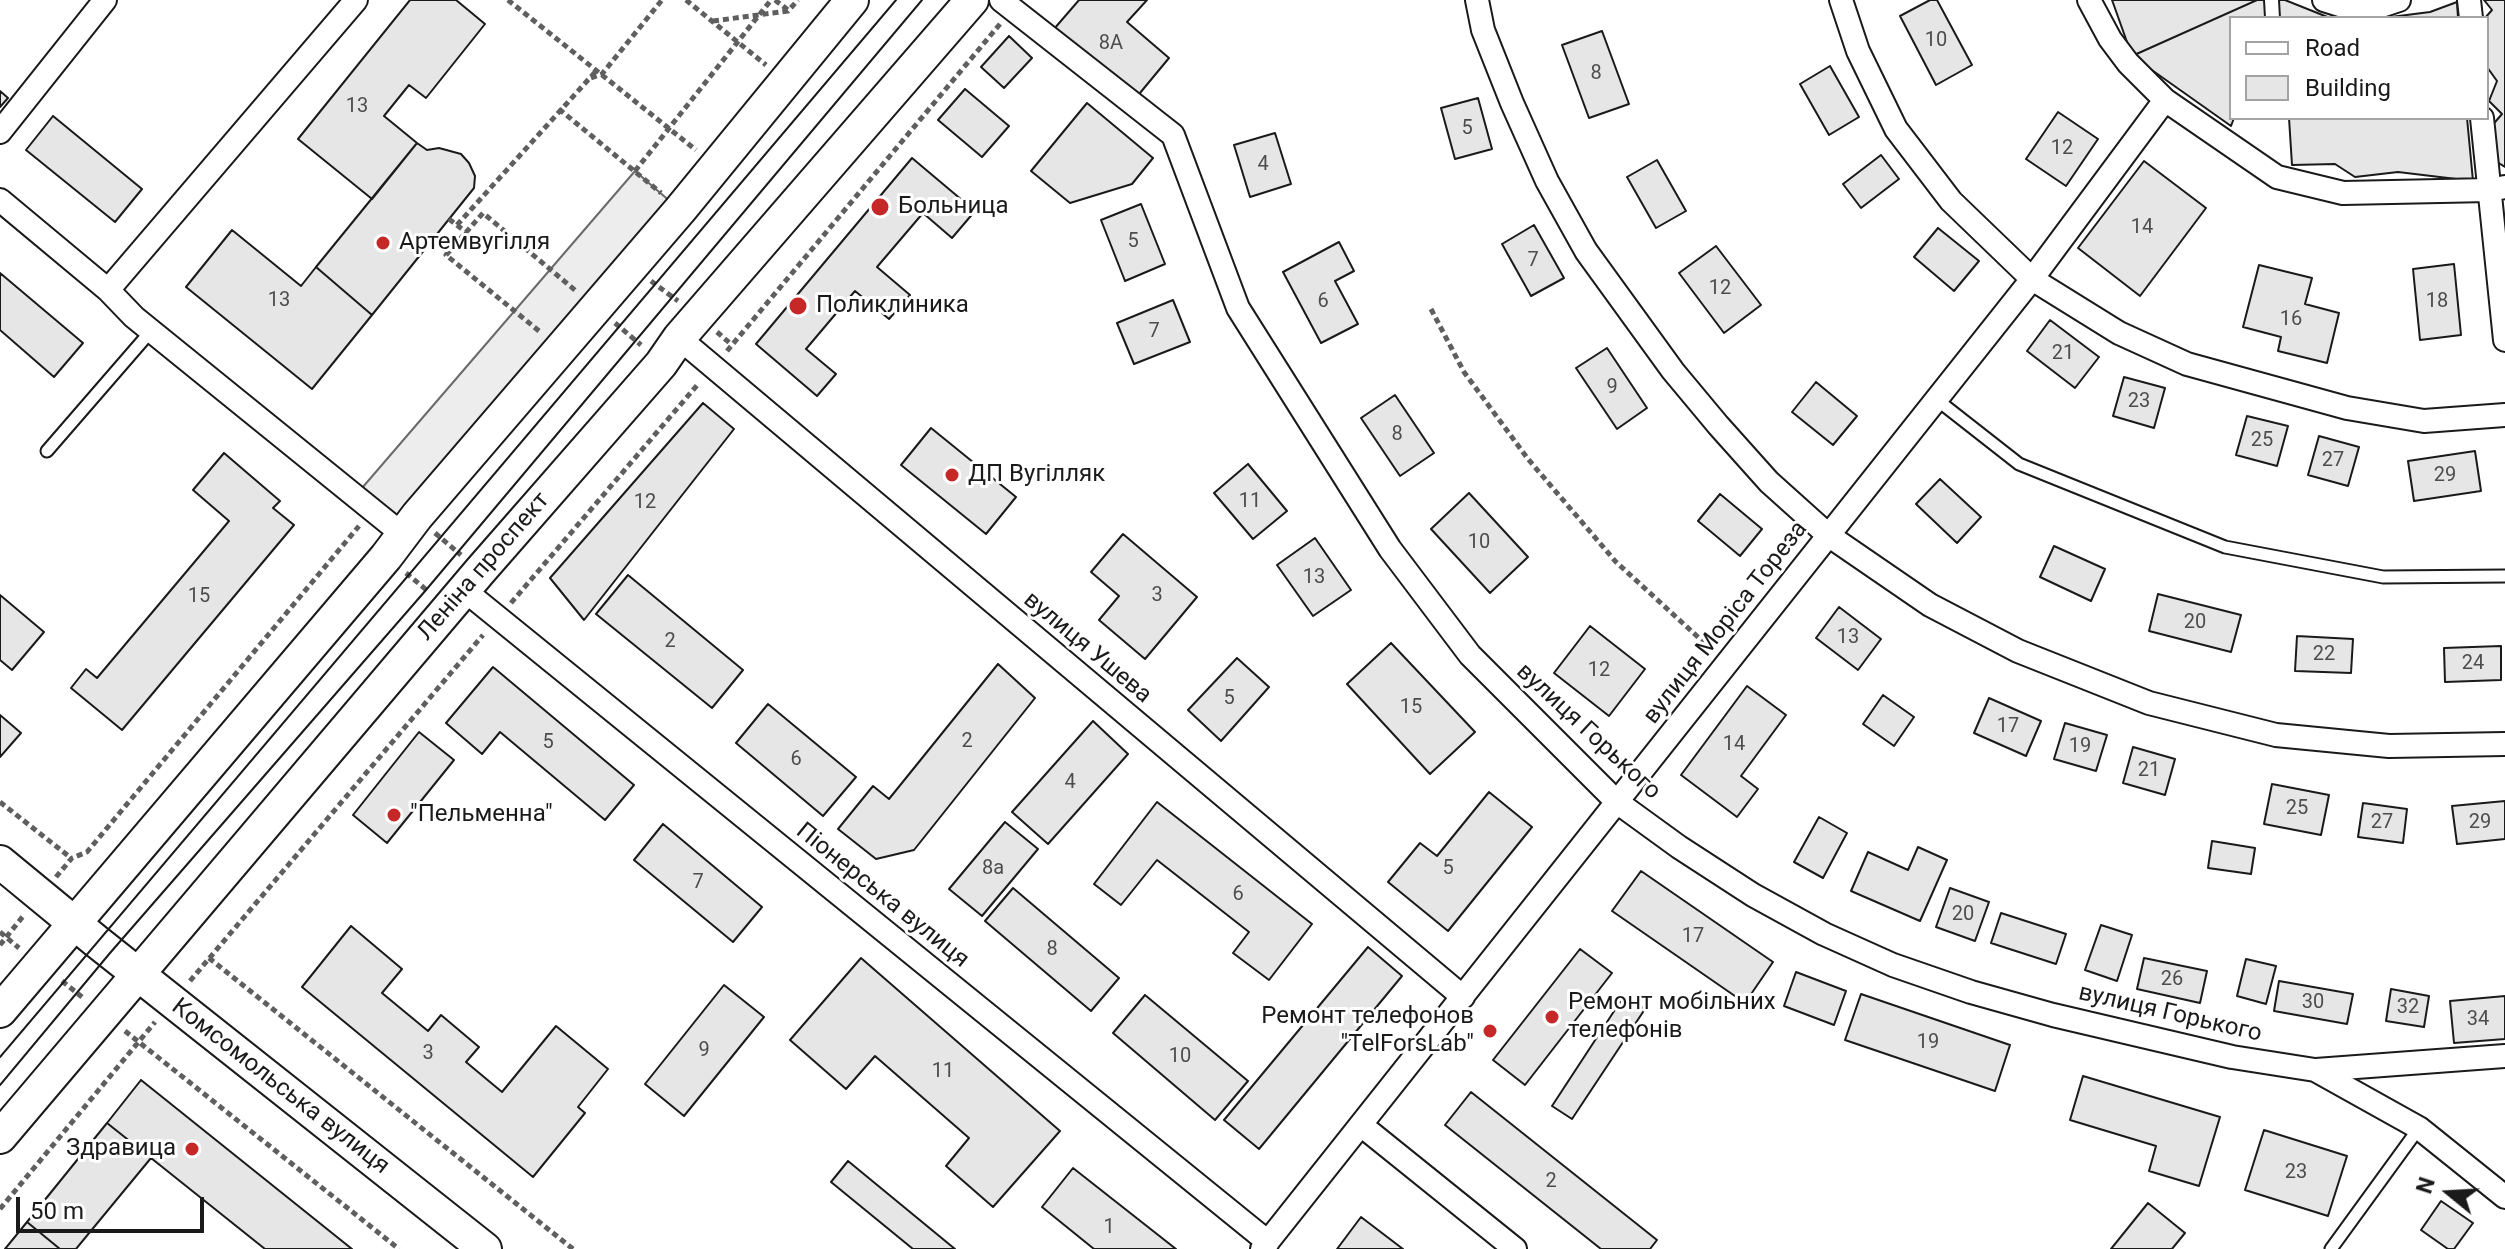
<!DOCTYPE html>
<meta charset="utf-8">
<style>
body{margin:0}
#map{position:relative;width:2505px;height:1249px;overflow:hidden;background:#fff;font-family:Roboto,sans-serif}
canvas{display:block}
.legend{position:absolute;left:2229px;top:16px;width:260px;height:104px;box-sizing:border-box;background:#fff;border:2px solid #a3a3a3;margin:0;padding:10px 14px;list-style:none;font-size:24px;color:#1a1a1a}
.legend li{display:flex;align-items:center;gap:16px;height:40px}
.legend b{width:40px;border:2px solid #a3a3a3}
.north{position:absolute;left:2409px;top:1153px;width:80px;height:80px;-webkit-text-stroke:6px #fff;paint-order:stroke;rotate:288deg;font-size:22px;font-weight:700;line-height:32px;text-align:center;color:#1a1a1a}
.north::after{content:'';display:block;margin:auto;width:28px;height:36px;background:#1a1a1a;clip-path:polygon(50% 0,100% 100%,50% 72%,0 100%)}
.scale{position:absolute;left:16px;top:1197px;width:188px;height:36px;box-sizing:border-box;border:4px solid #1a1a1a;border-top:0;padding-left:10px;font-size:24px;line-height:28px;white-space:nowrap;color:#1a1a1a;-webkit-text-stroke:6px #fff;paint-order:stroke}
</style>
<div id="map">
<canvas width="2505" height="1249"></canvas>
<ul class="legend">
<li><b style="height:10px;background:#fff"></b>Road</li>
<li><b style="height:22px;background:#e6e6e6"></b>Building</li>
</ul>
<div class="north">N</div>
<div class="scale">50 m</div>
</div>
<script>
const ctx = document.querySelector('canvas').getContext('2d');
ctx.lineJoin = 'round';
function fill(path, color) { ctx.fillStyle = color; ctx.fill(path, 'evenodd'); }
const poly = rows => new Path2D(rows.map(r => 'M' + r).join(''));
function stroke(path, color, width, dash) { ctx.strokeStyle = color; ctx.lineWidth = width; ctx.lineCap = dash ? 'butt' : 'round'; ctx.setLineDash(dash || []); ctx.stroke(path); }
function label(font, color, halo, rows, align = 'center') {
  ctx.font = font + ' Roboto,sans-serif'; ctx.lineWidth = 6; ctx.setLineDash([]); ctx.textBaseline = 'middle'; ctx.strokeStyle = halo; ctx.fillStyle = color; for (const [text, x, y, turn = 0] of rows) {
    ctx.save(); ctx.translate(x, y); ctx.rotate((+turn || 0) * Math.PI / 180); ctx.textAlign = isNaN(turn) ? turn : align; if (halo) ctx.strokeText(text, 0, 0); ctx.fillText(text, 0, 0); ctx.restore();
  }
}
const built = poly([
 [635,171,680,210,402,534,356,495,635,171]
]);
fill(built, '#ededed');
stroke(built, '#6a6a6a', 2);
const building = poly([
 [410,0,456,0,485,24,426,98,409,85,384,116,417,143,372,199,298,139,410,0],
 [1079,0,1147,0,1127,22,1169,58,1135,99,1054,29,1079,0],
 [1930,0,1937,0,1972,65,1936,85,1900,16,1930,0],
 [2112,0,2257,0,2132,56,2112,0],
 [2257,0,2264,0,2265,18,2231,18,2231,118,2234,118,2231,126,2132,56,2257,0],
 [2279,0,2285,0,2330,18,2280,18,2279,0],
 [2484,0,2505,0,2505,167,2492,159,2490,128,2502,114,2489,101,2497,81,2487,67,2487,18,2485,18,2492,10,2484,0],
 [2457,2,2458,18,2383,18,2430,12,2457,2],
 [1602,31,1629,104,1589,118,1562,45,1602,31],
 [1009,36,1032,58,1004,88,981,67,1009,36],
 [1830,66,1859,117,1829,135,1800,84,1830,66],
 [965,89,1009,126,982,157,938,120,965,89],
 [0,91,8,98,0,107,0,91],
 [1478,98,1492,149,1455,159,1441,108,1478,98],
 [1087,103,1153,158,1132,184,1070,203,1031,171,1087,103],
 [2058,112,2098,139,2066,186,2026,159,2058,112],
 [53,116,142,189,115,222,26,150,53,116],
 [2289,118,2467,118,2473,181,2398,172,2355,177,2335,164,2292,165,2289,118],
 [1275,133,1291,184,1250,197,1234,145,1275,133],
 [417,143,427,150,439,148,461,154,469,163,475,176,474,188,372,315,316,267,417,143],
 [1881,155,1899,179,1861,208,1843,184,1881,155],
 [912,158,975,211,952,238,923,213,877,267,910,295,889,319,855,291,806,349,836,374,817,396,756,344,912,158],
 [1657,160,1686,211,1656,228,1627,177,1657,160],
 [2144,161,2206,208,2140,296,2078,248,2144,161],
 [1141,204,1165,264,1125,281,1101,220,1141,204],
 [1534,225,1564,278,1531,296,1502,244,1534,225],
 [1938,228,1979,261,1954,291,1914,257,1938,228],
 [232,230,301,286,316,267,372,315,312,389,186,287,232,230],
 [1339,242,1354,271,1335,281,1358,324,1321,343,1283,272,1339,242],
 [1716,246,1761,305,1724,333,1679,273,1716,246],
 [2454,264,2461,335,2420,340,2413,269,2454,264],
 [2259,265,2312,278,2305,304,2339,313,2327,363,2278,351,2281,337,2243,327,2259,265],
 [0,273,83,343,54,377,0,330,0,273],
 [1173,300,1190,342,1134,364,1117,323,1173,300],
 [2050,320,2099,357,2075,388,2027,351,2050,320],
 [1607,348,1647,408,1617,429,1576,368,1607,348],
 [2124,377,2165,388,2154,428,2113,416,2124,377],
 [1816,382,1857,416,1833,445,1792,412,1816,382],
 [1395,395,1434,453,1400,476,1361,418,1395,395],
 [703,403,734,429,584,620,550,578,703,403],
 [2247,416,2288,426,2277,466,2236,455,2247,416],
 [931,428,1016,497,986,534,901,465,931,428],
 [2319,436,2359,447,2348,486,2308,475,2319,436],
 [2475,451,2481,491,2414,501,2408,461,2475,451],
 [224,453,280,501,273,508,294,525,122,730,71,688,86,669,97,678,229,521,193,490,224,453],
 [1248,464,1287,511,1253,539,1214,493,1248,464],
 [1940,479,1981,517,1957,543,1916,504,1940,479],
 [1469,493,1528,557,1490,593,1431,529,1469,493],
 [1720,494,1762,529,1740,556,1698,521,1720,494],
 [1123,534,1197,597,1145,659,1099,620,1119,596,1091,572,1123,534],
 [1315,538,1351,590,1313,616,1277,565,1315,538],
 [2054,546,2105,569,2091,601,2040,577,2054,546],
 [628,575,743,670,712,708,596,614,628,575],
 [2158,594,2241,615,2231,652,2149,631,2158,594],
 [0,595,44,632,12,670,0,660,0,595],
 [1839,607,1881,639,1858,670,1816,638,1839,607],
 [1590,626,1645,669,1609,716,1554,673,1590,626],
 [2297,636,2353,639,2351,673,2295,671,2297,636],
 [1391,643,1475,732,1430,774,1347,684,1391,643],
 [2501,646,2501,680,2445,682,2444,648,2501,646],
 [1237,658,1269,687,1221,741,1188,710,1237,658],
 [998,664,1035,698,914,850,876,859,838,829,873,786,889,799,998,664],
 [493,667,634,785,605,820,500,732,482,754,446,723,493,667],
 [1747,686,1786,715,1741,776,1758,789,1737,817,1681,775,1747,686],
 [1883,695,1914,717,1894,746,1863,724,1883,695],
 [1989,698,2041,721,2026,756,1974,733,1989,698],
 [768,704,856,777,823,816,736,743,768,704],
 [0,715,21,733,0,757,0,715],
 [1093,721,1128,754,1048,844,1012,812,1093,721],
 [2065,723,2107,735,2096,771,2054,759,2065,723],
 [419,732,454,760,387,843,353,815,419,732],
 [2133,747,2175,759,2165,795,2123,783,2133,747],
 [2272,784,2329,795,2321,835,2264,824,2272,784],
 [1489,792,1532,827,1448,931,1388,882,1420,843,1437,856,1489,792],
 [2505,801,2505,839,2457,844,2452,806,2505,801],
 [1157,802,1312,924,1269,980,1233,953,1249,932,1157,860,1121,905,1094,884,1157,802],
 [2363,803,2407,809,2403,843,2358,837,2363,803],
 [1819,817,1847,833,1823,878,1794,862,1819,817],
 [1005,822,1038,849,982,916,949,889,1005,822],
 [663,824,762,907,733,942,634,860,663,824],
 [2212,841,2255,848,2251,874,2208,868,2212,841],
 [1918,847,1947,860,1920,921,1851,891,1868,852,1908,870,1918,847],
 [1641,871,1773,962,1745,1003,1612,911,1641,871],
 [1013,888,1119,978,1091,1011,985,921,1013,888],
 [1950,888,1989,902,1975,941,1936,927,1950,888],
 [2001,913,2066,934,2056,964,1991,943,2001,913],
 [2101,925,2132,935,2117,981,2085,970,2101,925],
 [351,926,402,969,382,993,428,1031,441,1015,479,1047,466,1062,502,1092,556,1026,608,1069,578,1107,585,1113,533,1177,302,987,351,926],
 [1368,947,1402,976,1259,1149,1224,1120,1368,947],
 [1580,949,1612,973,1525,1085,1493,1060,1580,949],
 [861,958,1060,1131,993,1207,946,1166,969,1138,875,1056,846,1089,790,1040,861,958],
 [2144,958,2207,971,2200,1003,2137,989,2144,958],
 [2246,959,2276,966,2266,1004,2237,996,2246,959],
 [1796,972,1846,991,1834,1025,1784,1006,1796,972],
 [2279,981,2353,994,2347,1024,2274,1011,2279,981],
 [724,985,764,1017,684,1116,645,1084,724,985],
 [2391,989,2429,996,2424,1027,2386,1021,2391,989],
 [1861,994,2010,1045,1995,1091,1845,1040,1861,994],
 [1145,995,1248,1081,1215,1120,1113,1033,1145,995],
 [1624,996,1645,1009,1572,1119,1552,1106,1624,996],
 [2505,996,2505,1039,2454,1043,2450,1001,2505,996],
 [2083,1076,2220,1117,2199,1186,2149,1171,2156,1146,2070,1120,2083,1076],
 [141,1080,352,1249,265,1249,151,1158,107,1123,141,1080],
 [1471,1092,1657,1240,1650,1249,1601,1249,1445,1125,1471,1092],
 [107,1123,151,1158,76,1249,60,1249,27,1222,107,1123],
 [2264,1130,2347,1156,2328,1216,2245,1190,2264,1130],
 [848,1161,955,1249,913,1249,831,1182,848,1161],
 [1073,1168,1176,1249,1094,1249,1042,1207,1073,1168],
 [2441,1201,2473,1223,2454,1249,2448,1249,2421,1230,2441,1201],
 [2148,1203,2185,1233,2172,1249,2111,1249,2148,1203],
 [1361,1217,1403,1249,1337,1249,1361,1217],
 [27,1222,60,1249,5,1249,27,1222]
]);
fill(building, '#e6e6e6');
stroke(building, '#1a1a1a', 2);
const lane = poly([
 [1936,399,2019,464,2225,547,2383,577,2505,576],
 [47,451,151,331],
 [2331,1249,2419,1128]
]);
const street = poly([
 [1001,0,1173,135,1238,308,1390,549,1470,655,1617,802,1679,847,1753,895,1824,934,1893,965,1971,992,2053,1015,2232,1057,2315,1070,2419,1128,2505,1197],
 [1477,0,1483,30,1512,103,1547,181,1586,251,1673,371,1718,425,1769,482,1828,535,1930,605,2018,651,2149,703,2276,735,2389,746,2505,744],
 [1841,0,1858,51,1896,129,1951,201,2032,279,2119,333,2187,364,2347,408,2424,421,2505,415],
 [2089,0,2110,39,2128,63,2165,100,2277,177,2343,193,2489,190,2505,187],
 [2324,0,2343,6,2384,5,2399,0],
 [2469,0,2471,18],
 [2482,118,2505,340],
 [0,132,105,0],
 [0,200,108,290,134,317,402,534],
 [108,290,356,0],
 [679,338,1463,997],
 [464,590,1268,1242],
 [2316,1070,2505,1056],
 [1361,1125,1515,1249],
 [1262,1249,2032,279,2165,100]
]);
const secondary = poly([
 [0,862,96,941,485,1249],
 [0,1011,386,557,417,516,680,210,852,0],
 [0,1137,480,571,661,364,679,338,972,0]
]);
stroke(lane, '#1a1a1a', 15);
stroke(street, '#1a1a1a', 26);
stroke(secondary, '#1a1a1a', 36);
stroke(poly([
 [508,0,696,150],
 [686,0,766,65],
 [775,0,788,10],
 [713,21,788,11,798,0],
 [591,78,602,74,662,0],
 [559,109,661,193],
 [635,171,771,0],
 [449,219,467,233],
 [457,225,597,70],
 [651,281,678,301],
 [1431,309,1464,372,1528,459,1616,562,1711,649],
 [615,323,641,345],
 [539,331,446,255,483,213,576,291],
 [717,332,732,345],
 [727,351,1000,24],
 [435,533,461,555],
 [406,573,429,592],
 [511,603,699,383],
 [0,802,71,858],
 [56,877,72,858,87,852,359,526],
 [0,932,19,948],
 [0,945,24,915],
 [209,958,573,1249],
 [62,981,82,997],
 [190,981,483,635],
 [125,1031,399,1249],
 [0,1209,155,1022]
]), '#5f5f5f', 5, [6, 4]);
stroke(lane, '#fff', 11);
stroke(street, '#fff', 22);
stroke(secondary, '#fff', 32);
stroke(poly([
 [0,1057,896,0],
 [0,1085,110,953,426,590,922,0]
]), '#1a1a1a', 2);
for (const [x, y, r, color] of [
 [880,207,10,"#c62828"],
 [383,243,8,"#c62828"],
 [798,306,10,"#c62828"],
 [952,475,8,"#c62828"],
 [394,815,8,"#c62828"],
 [1552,1017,8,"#c62828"],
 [1490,1031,8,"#c62828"],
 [192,1149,8,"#c62828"]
]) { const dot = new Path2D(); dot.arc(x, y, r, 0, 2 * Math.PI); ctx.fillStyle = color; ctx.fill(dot); stroke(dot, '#fff', 3); }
label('20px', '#4d4d4d', null, [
 ["10",1936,41],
 ["8А",1111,44],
 ["8",1596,74],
 ["13",357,107],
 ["5",1467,129],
 ["12",2062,149],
 ["4",1263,165],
 ["14",2142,228],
 ["5",1133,242],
 ["7",1533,261],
 ["12",1720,289],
 ["13",279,301],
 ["6",1323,302],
 ["18",2437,302],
 ["16",2291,320],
 ["7",1154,332],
 ["21",2063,354],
 ["9",1612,388],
 ["23",2139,402],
 ["8",1397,435],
 ["25",2262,441],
 ["27",2333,461],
 ["29",2445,476],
 ["11",1250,502],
 ["12",645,503],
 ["10",1479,543],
 ["13",1314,578],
 ["3",1157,596],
 ["15",199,597],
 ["20",2195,623],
 ["13",1848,638],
 ["2",670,642],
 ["22",2324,655],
 ["24",2473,664],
 ["12",1599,671],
 ["5",1229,699],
 ["15",1411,708],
 ["17",2008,727],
 ["2",967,742],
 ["5",548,743],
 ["14",1734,745],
 ["19",2080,747],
 ["6",796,760],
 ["21",2149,771],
 ["4",1070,783],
 ["25",2297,809],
 ["27",2382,823],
 ["29",2480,823],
 ["8а",993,869],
 ["5",1448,869],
 ["7",698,883],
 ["6",1238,895],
 ["20",1963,915],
 ["17",1693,937],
 ["8",1052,950],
 ["26",2172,980],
 ["30",2313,1003],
 ["32",2408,1008],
 ["34",2478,1020],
 ["19",1928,1043],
 ["9",704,1051],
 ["3",428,1054],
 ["10",1180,1057],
 ["11",943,1072],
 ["23",2296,1173],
 ["2",1551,1182],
 ["1",1109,1228]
]);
label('24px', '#1a1a1a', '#fff', [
 ["Больница",898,207],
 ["Артемвугілля",399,243],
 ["Поликлиника",816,306],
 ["ДП Вугілляк",968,475],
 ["\"Пельменна\"",410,815],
 ["Ремонт мобільних",1568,1003],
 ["телефонів",1568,1031],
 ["Ремонт телефонов",1474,1017,"right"],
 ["\"TelForsLab\"",1474,1045,"right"],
 ["Здравица",176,1149,"right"]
], 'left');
label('24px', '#1a1a1a', '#fff', [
 ["Леніна проспект",484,567,-49],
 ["вулиця Моріса Тореза",1726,623,-52],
 ["вулиця Ушева",1087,648,40],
 ["вулиця Горького",1588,732,43],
 ["Піонерська вулиця",882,896,39],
 ["вулиця Горького",2170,1014,13],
 ["Комсомольська вулиця",280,1087,38]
]);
</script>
